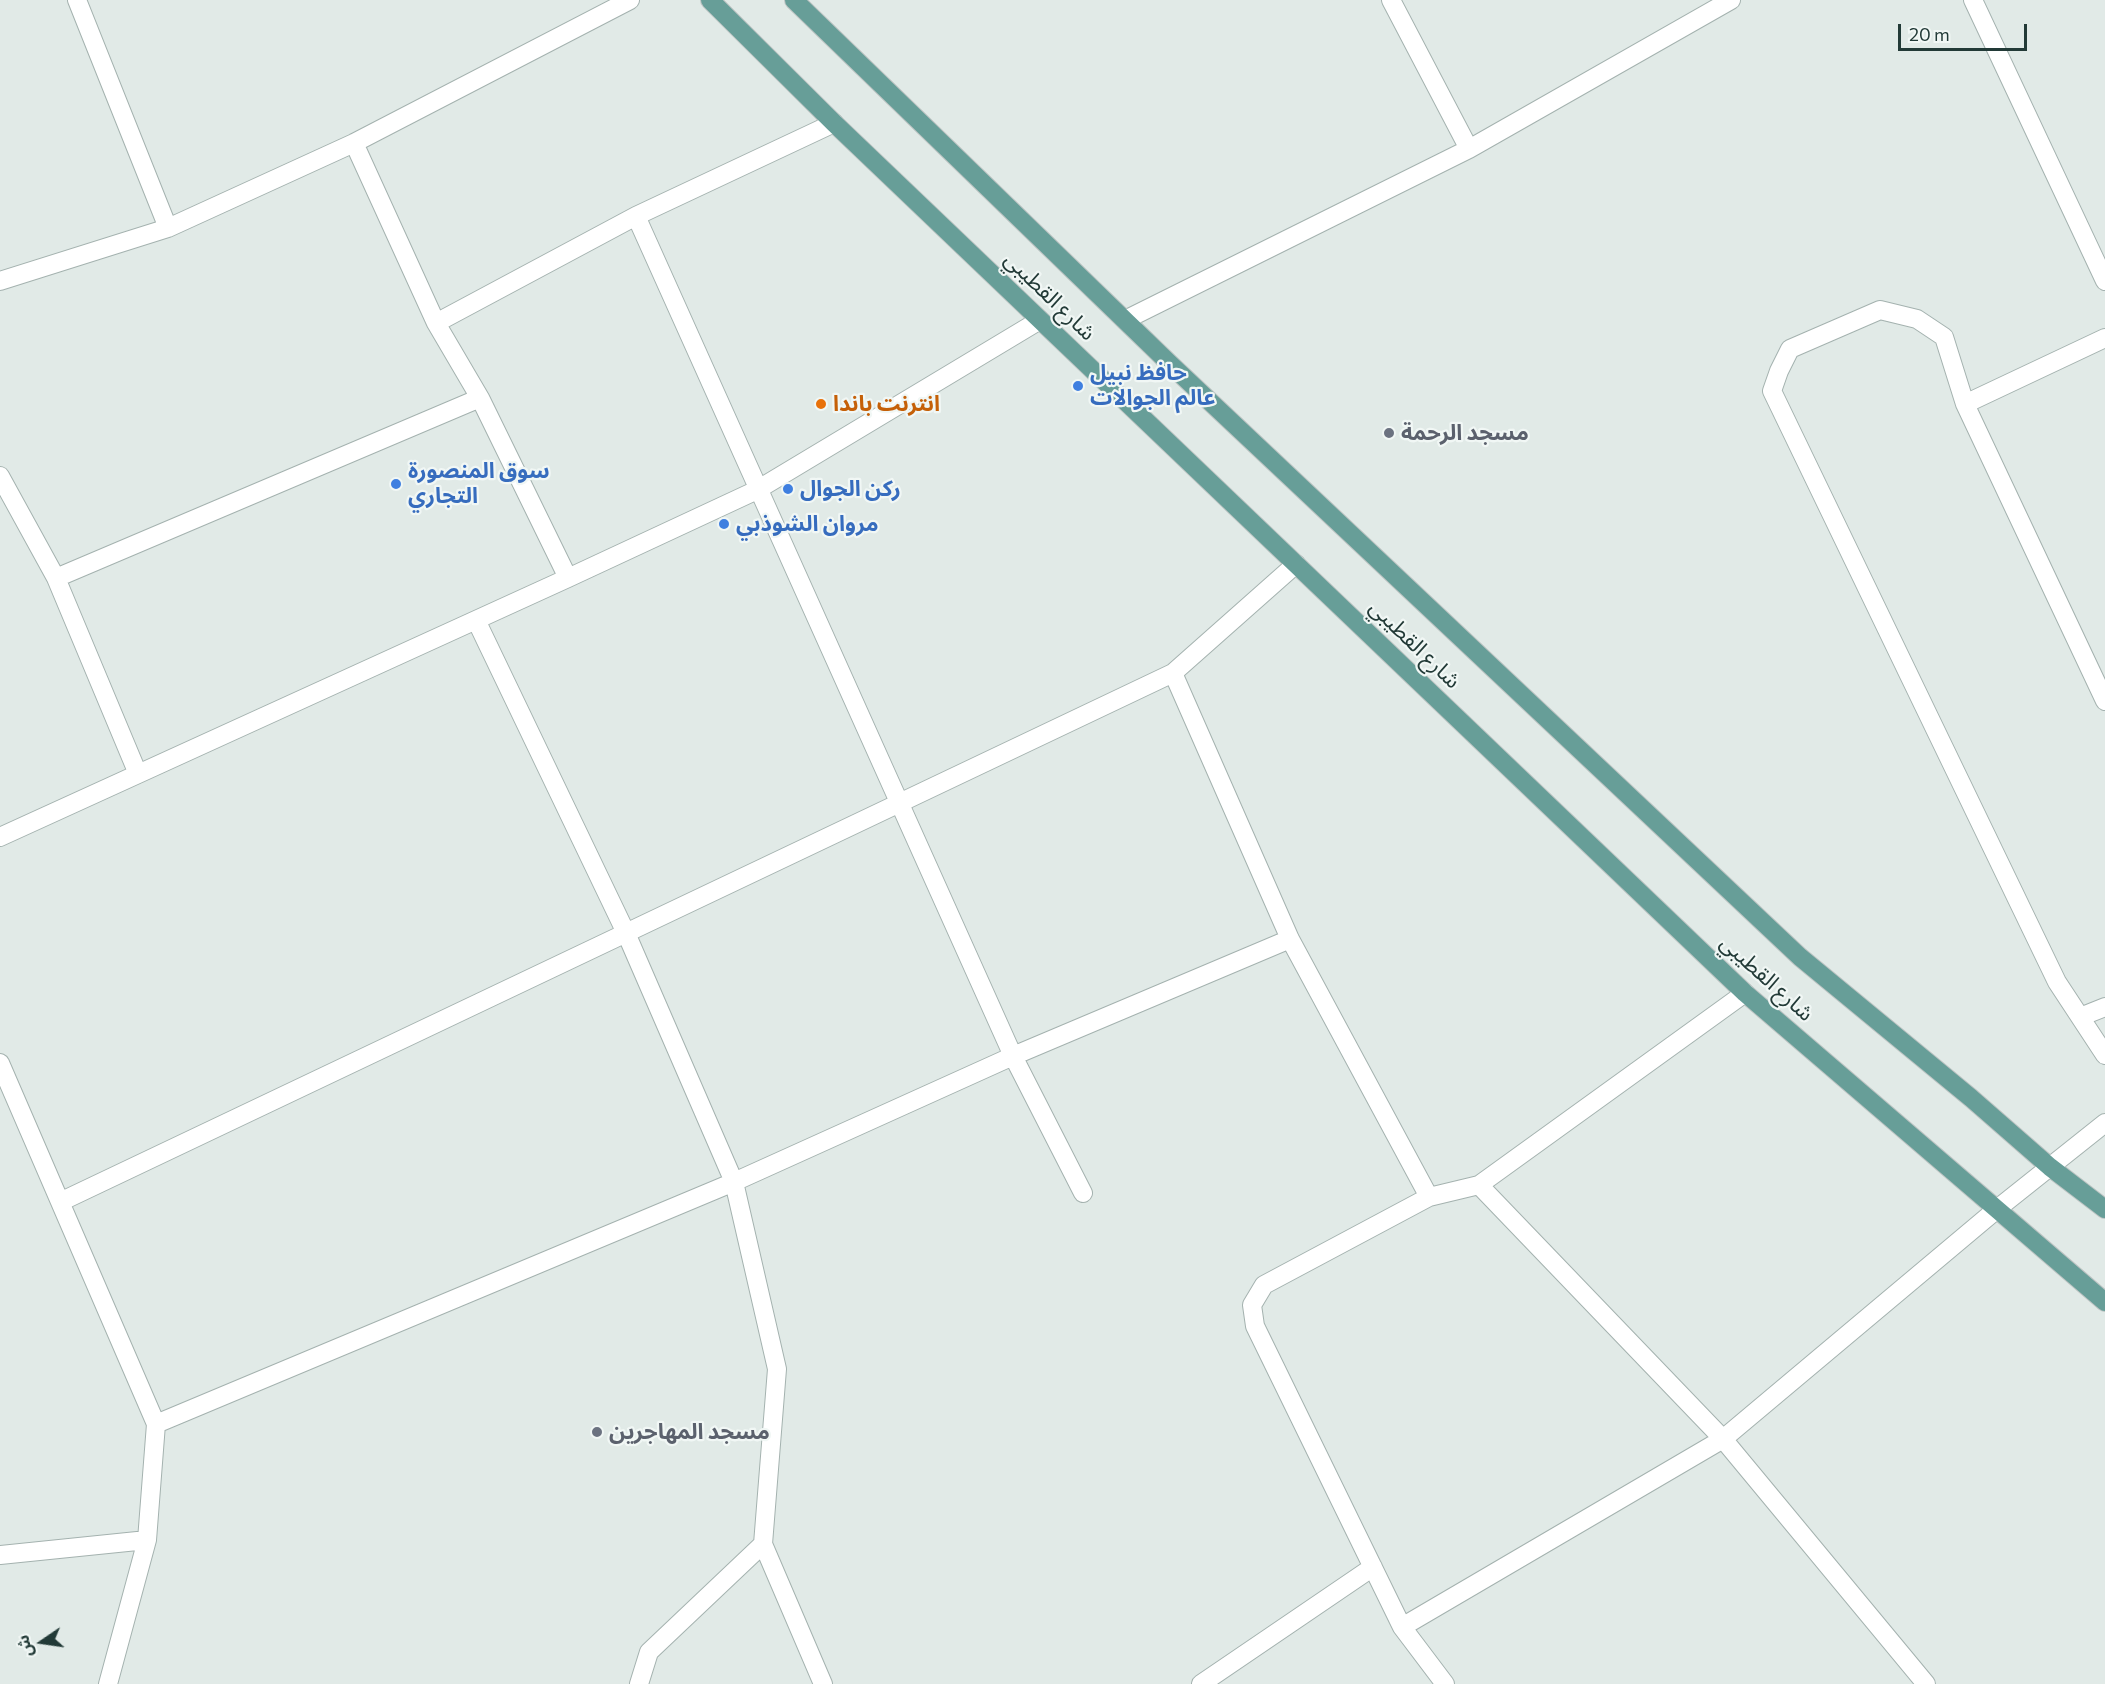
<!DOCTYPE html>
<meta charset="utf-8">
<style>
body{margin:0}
#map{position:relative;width:2105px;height:1684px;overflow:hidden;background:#e1eae7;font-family:Commissioner,"Noto Sans Arabic",sans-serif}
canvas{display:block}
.north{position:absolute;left:12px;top:1612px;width:60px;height:60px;-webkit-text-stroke:4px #f1f7f5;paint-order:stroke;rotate:257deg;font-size:16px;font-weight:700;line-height:24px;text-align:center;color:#223a37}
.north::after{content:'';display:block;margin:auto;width:21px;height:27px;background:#223a37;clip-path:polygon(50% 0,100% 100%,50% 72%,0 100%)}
.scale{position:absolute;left:1898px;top:24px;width:129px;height:27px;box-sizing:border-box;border:3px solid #223a37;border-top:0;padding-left:8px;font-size:18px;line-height:21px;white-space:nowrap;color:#223a37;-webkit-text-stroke:4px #f1f7f5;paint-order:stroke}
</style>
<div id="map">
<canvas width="2105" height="1684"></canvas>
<div class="north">ش</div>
<div class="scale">20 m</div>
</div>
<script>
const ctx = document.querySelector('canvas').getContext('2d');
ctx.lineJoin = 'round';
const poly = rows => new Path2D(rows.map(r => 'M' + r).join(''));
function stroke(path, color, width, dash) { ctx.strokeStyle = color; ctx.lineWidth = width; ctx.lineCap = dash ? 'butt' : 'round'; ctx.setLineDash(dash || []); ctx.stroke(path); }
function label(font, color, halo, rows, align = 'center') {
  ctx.font = font + ' Commissioner,"Noto Sans Arabic",sans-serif'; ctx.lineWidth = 4.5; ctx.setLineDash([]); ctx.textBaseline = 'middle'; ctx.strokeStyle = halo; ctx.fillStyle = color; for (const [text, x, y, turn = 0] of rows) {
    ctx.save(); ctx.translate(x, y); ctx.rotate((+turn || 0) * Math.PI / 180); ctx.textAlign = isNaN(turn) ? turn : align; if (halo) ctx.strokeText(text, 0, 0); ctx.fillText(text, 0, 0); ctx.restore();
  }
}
const minor = poly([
 [77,0,168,228],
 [1391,0,1469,149],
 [1973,0,2105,281],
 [354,143,436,323,480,398,568,578],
 [636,216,1013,1056,1083,1193],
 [0,281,168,228,354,143,630,0],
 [1125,320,1469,149,1731,0],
 [436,323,636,216,834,123],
 [1965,404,2105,338],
 [0,476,56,578,138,774],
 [56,578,480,398],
 [476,620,626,933,734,1182,777,1369,763,1544,823,1684],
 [1173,673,1290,939,1429,1197],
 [2105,701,1965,404,1944,337,1917,319,1880,310,1790,349,1779,371,1772,391,2057,982,2105,1055],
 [0,837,568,578,757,490,1040,320],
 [2080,1017,2105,1007],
 [0,1063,156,1424,147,1540,108,1684],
 [1479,1185,1723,1439,1926,1684],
 [60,1202,1173,673,1296,564],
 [156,1424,734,1182,1013,1056,1290,939],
 [0,1555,147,1540],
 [1402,1627,1723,1439,1997,1209,2105,1123],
 [639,1684,649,1652,763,1544],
 [1201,1684,1373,1567],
 [1445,1684,1402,1627,1255,1326,1252,1305,1264,1285,1429,1197,1479,1185,1745,993]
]);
const major = poly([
 [710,0,834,123,1745,993,2105,1302],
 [794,0,1169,363,1800,957,1971,1098,2050,1167,2105,1209]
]);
stroke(minor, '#a4b2af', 20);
stroke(major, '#bdc4c3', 20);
stroke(minor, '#fff', 18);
stroke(major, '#679e98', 18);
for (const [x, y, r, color] of [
 [1078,386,6,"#3f7fe0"],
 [821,404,6,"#e8710a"],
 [1389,433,6,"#6b7280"],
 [396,484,6,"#3f7fe0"],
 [788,489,6,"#3f7fe0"],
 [724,524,6,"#3f7fe0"],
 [597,1432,6,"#6b7280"]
]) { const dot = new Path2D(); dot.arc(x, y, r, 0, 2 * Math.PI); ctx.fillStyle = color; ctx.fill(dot); stroke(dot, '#f1f7f5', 2); }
label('22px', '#223a37', '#f1f7f5', [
 ["شارع القطيبي",1050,296,44],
 ["شارع القطيبي",1415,644,44],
 ["شارع القطيبي",1767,978,42]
]);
label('bold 22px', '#366cbe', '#f1f7f5', [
 ["حافظ نبيل",1090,373],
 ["عالم الجوالات",1090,398],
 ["سوق المنصورة",408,471],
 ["التجاري",408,496],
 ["ركن الجوال",800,489],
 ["مروان الشوذبي",736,524]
], 'left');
label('bold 22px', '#c56008', '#f1f7f5', [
 ["انترنت باندا",833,404]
], 'left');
label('bold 22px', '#5b616d', '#f1f7f5', [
 ["مسجد الرحمة",1401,433],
 ["مسجد المهاجرين",609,1432]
], 'left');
</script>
